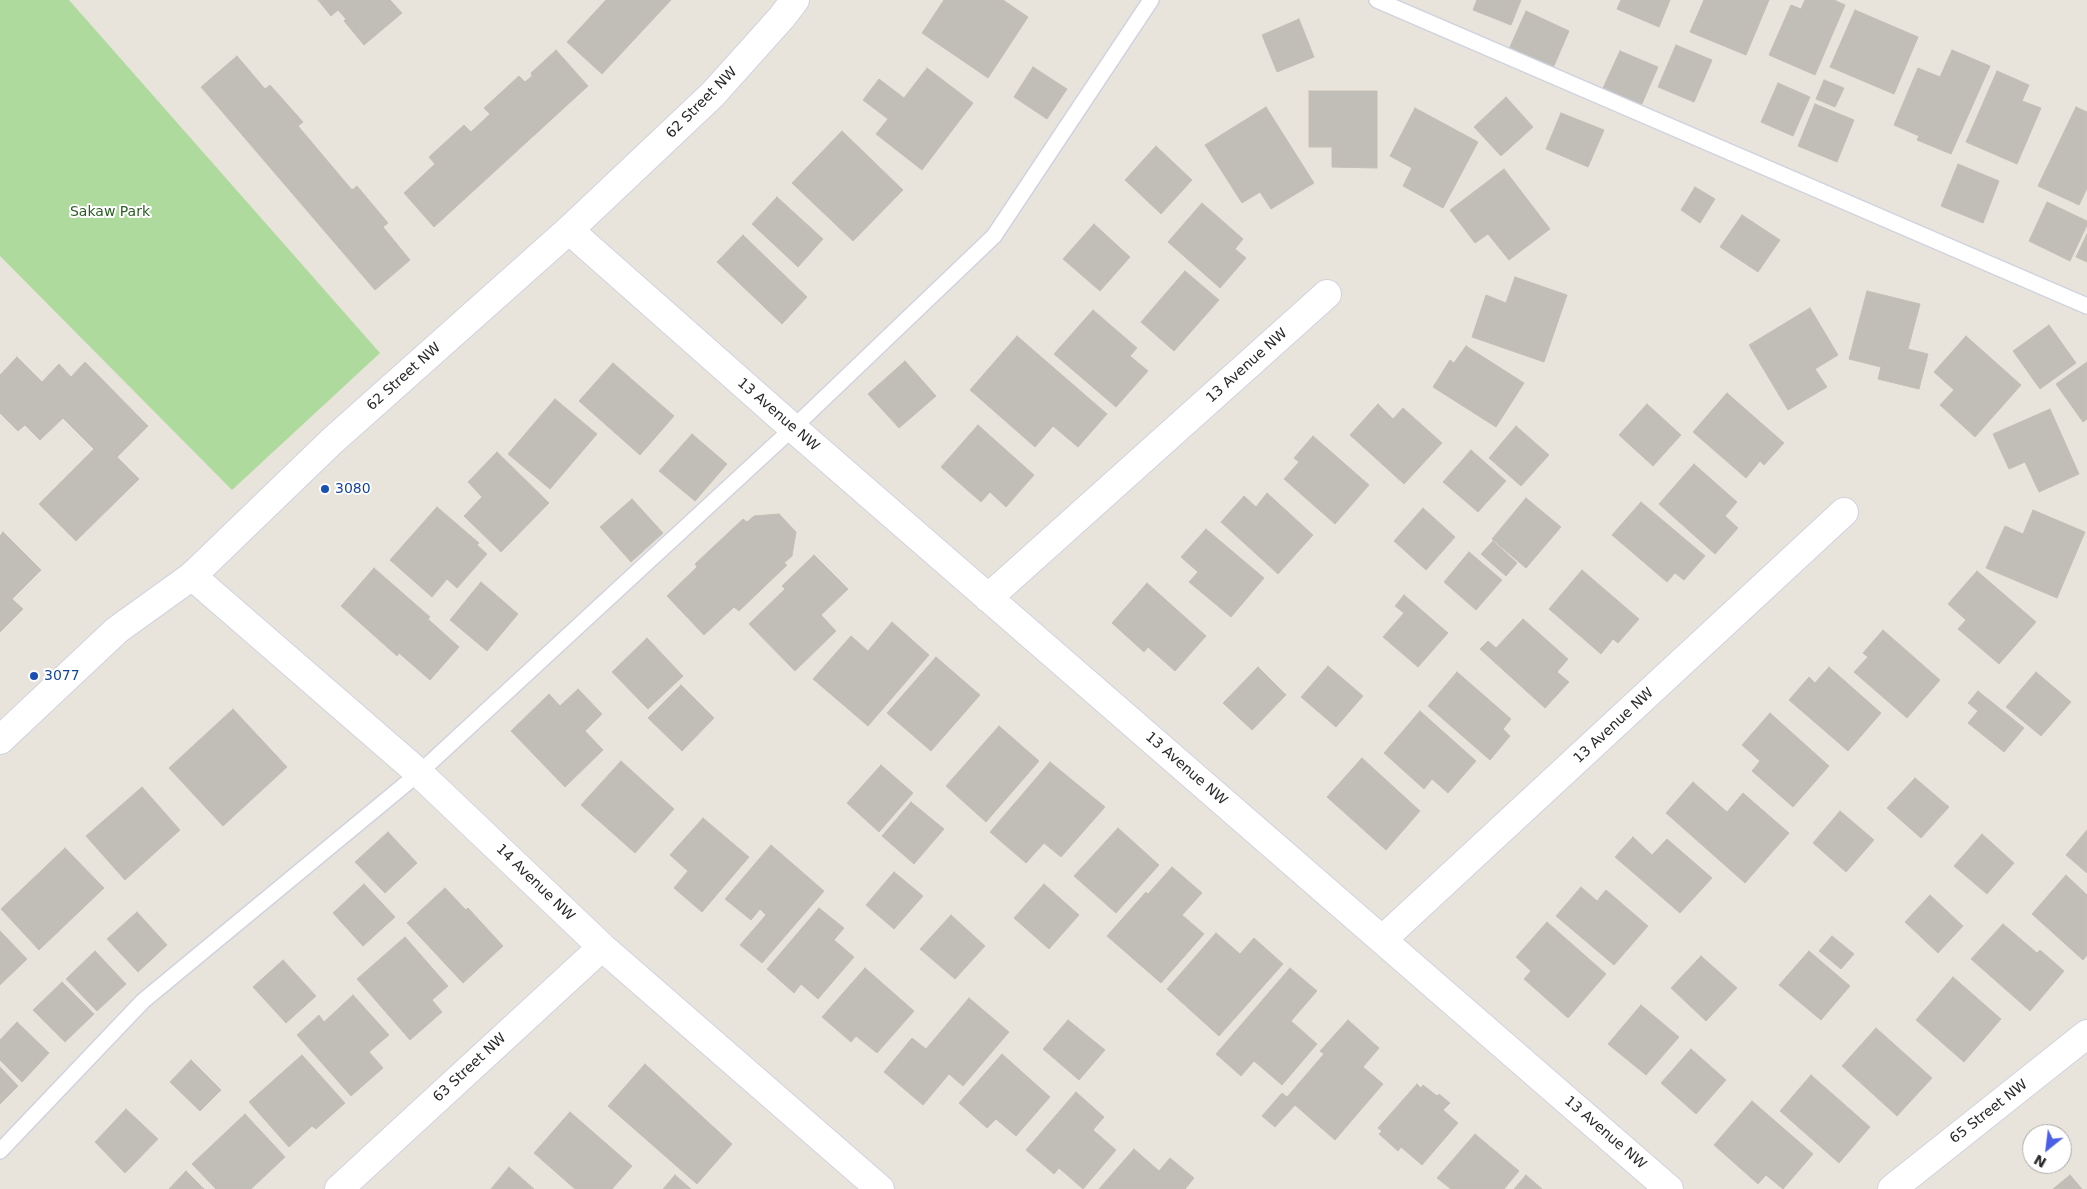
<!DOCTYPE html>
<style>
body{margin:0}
#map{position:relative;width:2087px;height:1189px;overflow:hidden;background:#e9e4db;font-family:"DejaVu Sans",sans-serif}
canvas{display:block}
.north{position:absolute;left:2022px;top:1124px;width:50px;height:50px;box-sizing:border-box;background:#fff;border:1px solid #a9a9a9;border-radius:50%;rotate:209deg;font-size:14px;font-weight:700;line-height:20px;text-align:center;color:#282828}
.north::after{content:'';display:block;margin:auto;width:18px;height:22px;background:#4b5ee6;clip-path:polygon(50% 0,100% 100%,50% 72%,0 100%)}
</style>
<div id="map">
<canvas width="2087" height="1189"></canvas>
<div class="north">N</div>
</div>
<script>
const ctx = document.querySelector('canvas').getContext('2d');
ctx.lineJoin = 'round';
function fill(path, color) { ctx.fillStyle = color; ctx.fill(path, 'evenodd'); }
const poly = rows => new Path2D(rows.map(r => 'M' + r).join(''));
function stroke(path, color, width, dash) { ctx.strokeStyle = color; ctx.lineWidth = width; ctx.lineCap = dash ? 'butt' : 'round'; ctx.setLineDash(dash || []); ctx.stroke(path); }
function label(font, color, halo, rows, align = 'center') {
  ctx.font = font + ' "DejaVu Sans",sans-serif'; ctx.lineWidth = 4; ctx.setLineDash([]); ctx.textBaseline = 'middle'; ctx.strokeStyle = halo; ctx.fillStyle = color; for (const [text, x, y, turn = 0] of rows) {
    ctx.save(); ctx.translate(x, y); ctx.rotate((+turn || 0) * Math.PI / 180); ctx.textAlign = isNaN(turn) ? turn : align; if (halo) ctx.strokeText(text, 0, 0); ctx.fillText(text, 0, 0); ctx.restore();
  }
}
fill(poly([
 [0,0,69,0,380,353,232,490,0,256]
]), '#aeda9d');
const building = poly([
 [318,0,390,0,402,13,364,45,344,21,346,19,338,10,331,16,318,0],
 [606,0,671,0,602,74,567,42,606,0],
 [944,0,1003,0,1028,17,988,78,922,33,944,0],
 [1477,0,1521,0,1511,25,1473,10,1477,0],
 [1621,0,1670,0,1659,27,1617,9,1621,0],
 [1704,0,1769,0,1746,55,1690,32,1704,0],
 [1805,0,1834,0,1845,5,1815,75,1769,55,1791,5,1801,9,1805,0],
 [1855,10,1918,37,1894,94,1830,67,1855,10],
 [1526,11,1569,31,1553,68,1509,49,1526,11],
 [1299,19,1314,57,1277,72,1262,35,1299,19],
 [1676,45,1712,60,1694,102,1658,87,1676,45],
 [556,50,588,86,434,227,404,193,435,164,429,157,464,125,471,132,490,114,484,108,519,76,525,82,532,76,531,73,556,50],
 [1952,50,1990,66,1951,154,1917,140,1919,136,1894,125,1918,68,1940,77,1952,50],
 [1620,51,1658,67,1641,106,1603,88,1620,51],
 [237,56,265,89,270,85,303,122,298,126,352,190,357,186,388,223,383,227,410,260,375,290,201,87,237,56],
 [1033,67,1067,89,1047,119,1014,97,1033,67],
 [927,68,973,103,922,170,876,134,888,119,863,100,879,79,904,98,927,68],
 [1997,71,2029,85,2022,101,2041,108,2017,164,1966,142,1997,71],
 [1824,80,1844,88,1835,107,1816,99,1824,80],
 [1778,83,1810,97,1793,136,1761,122,1778,83],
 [1309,91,1377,91,1377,168,1332,167,1332,147,1309,147,1309,91],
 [1506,97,1533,127,1501,156,1474,127,1506,97],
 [1815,104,1854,120,1837,162,1798,146,1815,104],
 [1266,107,1314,183,1271,209,1260,192,1242,203,1205,145,1266,107],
 [2076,107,2087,112,2087,188,2079,205,2038,186,2076,107],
 [1415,108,1478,142,1443,208,1403,186,1412,168,1390,156,1415,108],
 [1561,113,1604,130,1588,167,1546,149,1561,113],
 [842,131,903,190,853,241,792,183,842,131],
 [1156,146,1192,180,1161,214,1125,180,1156,146],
 [1958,164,1999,181,1983,223,1941,206,1958,164],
 [1504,169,1550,229,1509,260,1488,234,1475,243,1450,210,1504,169],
 [1695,187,1715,199,1700,223,1681,210,1695,187],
 [777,197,823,239,798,267,752,224,777,197],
 [2047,202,2087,221,2087,225,2070,261,2029,241,2047,202],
 [1202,203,1243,239,1235,249,1246,258,1220,288,1168,242,1202,203],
 [1742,215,1780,240,1758,272,1720,247,1742,215],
 [1094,224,1130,257,1100,291,1063,259,1094,224],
 [2087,234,2087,262,2076,257,2087,234],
 [743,235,807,297,782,324,717,262,743,235],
 [1185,271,1219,300,1174,351,1141,322,1185,271],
 [1515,277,1567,295,1544,362,1472,337,1486,295,1506,303,1515,277],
 [1867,291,1920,304,1908,349,1928,354,1919,389,1878,379,1881,367,1849,359,1867,291],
 [1810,308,1838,355,1815,369,1827,387,1788,410,1749,345,1810,308],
 [1093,310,1137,348,1130,356,1148,371,1116,407,1054,354,1093,310],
 [2049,325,2076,363,2040,389,2013,351,2049,325],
 [1017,336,1107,414,1078,447,1053,426,1035,447,970,390,1017,336],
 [1966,336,2021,385,1975,437,1940,405,1954,390,1934,372,1966,336],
 [1466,346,1524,383,1496,427,1433,387,1450,360,1454,363,1466,346],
 [17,357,42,382,59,364,71,377,85,362,148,426,117,457,139,479,76,541,39,504,94,449,63,418,40,440,25,425,18,431,0,413,0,375,17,357],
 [905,361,936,396,899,428,868,394,905,361],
 [2087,362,2087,419,2083,422,2056,384,2087,362],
 [613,363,674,416,640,455,579,401,613,363],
 [1727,393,1784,443,1764,465,1760,461,1746,478,1693,432,1727,393],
 [555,399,597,434,550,489,508,454,555,399],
 [1378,404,1393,419,1403,408,1442,443,1404,484,1350,435,1378,404],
 [1647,404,1681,435,1653,466,1619,435,1647,404],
 [2050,409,2079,474,2039,492,2025,462,2009,469,1993,434,2050,409],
 [978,425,1034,475,1006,507,990,492,981,502,941,467,978,425],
 [1516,426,1549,455,1521,486,1489,458,1516,426],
 [692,434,727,464,695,501,659,471,692,434],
 [1313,436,1369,485,1335,524,1284,479,1299,462,1294,458,1313,436],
 [1471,450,1506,481,1478,512,1443,482,1471,450],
 [497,452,549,503,501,552,464,516,482,497,468,482,497,452],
 [1694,464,1737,502,1725,516,1738,528,1715,554,1659,504,1694,464],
 [1267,493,1313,535,1278,574,1221,522,1244,496,1256,507,1267,493],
 [1526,498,1561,527,1526,568,1492,539,1526,498],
 [632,499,663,533,631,562,600,527,632,499],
 [1641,502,1705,556,1684,580,1675,573,1667,582,1612,535,1641,502],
 [437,507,479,543,477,545,487,554,457,588,447,579,432,597,390,560,437,507],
 [1423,508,1455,537,1426,570,1394,541,1423,508],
 [2033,510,2085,532,2057,598,1986,568,2005,526,2023,534,2033,510],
 [779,514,796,532,792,556,784,563,787,565,739,611,734,607,704,635,667,596,697,567,695,564,743,519,747,522,754,516,779,514],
 [1206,529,1264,578,1231,617,1189,582,1198,572,1181,557,1206,529],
 [3,532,41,570,12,599,23,609,0,632,0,536,3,532],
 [1493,541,1517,563,1506,576,1481,554,1493,541],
 [1469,552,1502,580,1476,610,1444,582,1469,552],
 [814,555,848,589,821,615,836,631,795,671,749,624,785,589,782,586,814,555],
 [374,568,430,617,428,619,459,647,430,680,399,653,397,656,341,606,374,568],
 [1582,570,1639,619,1618,643,1613,639,1601,654,1549,609,1582,570],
 [1977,571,2036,622,1999,664,1958,629,1966,620,1948,604,1977,571],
 [481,582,518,614,487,651,450,620,481,582],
 [1147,583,1206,636,1175,671,1148,647,1144,652,1112,623,1147,583],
 [1404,595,1448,633,1418,667,1383,637,1404,613,1395,606,1404,595],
 [1523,619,1568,659,1557,672,1569,682,1545,708,1480,649,1488,641,1496,648,1523,619],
 [892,622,929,655,868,726,813,679,851,636,868,651,892,622],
 [1883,630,1940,680,1907,718,1854,672,1868,657,1863,653,1883,630],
 [647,638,683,676,648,709,612,672,647,638],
 [936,657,980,695,931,751,887,713,936,657],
 [1328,666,1363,696,1336,727,1301,697,1328,666],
 [1258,667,1286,695,1252,730,1223,703,1258,667],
 [1829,667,1881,713,1848,751,1789,700,1809,677,1815,683,1829,667],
 [1457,672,1511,719,1503,729,1510,736,1490,760,1428,706,1457,672],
 [2036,672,2071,702,2041,736,2006,707,2036,672],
 [681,685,714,718,682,751,648,718,681,685],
 [578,689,602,714,585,731,603,750,565,787,511,731,549,694,560,706,578,689],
 [1978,691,2024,728,2004,752,1968,723,1978,711,1968,703,1978,691],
 [233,709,287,767,223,826,169,768,233,709],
 [1420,711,1476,761,1448,793,1432,779,1424,789,1384,753,1420,711],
 [1770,713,1829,766,1793,807,1752,771,1760,761,1742,745,1770,713],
 [999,726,1039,761,986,822,946,786,999,726],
 [1362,758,1420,811,1386,850,1327,797,1362,758],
 [621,761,674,809,635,853,581,805,621,761],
 [1050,762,1105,807,1061,857,1044,843,1026,863,990,832,1050,762],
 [881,765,913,793,879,832,847,803,881,765],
 [1915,778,1949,807,1921,838,1887,808,1915,778],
 [1693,782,1727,812,1743,793,1789,833,1745,883,1666,813,1693,782],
 [142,787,180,830,125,880,86,836,142,787],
 [911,802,944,829,914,864,882,836,911,802],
 [1840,811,1874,840,1846,872,1813,843,1840,811],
 [703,818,749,857,702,912,674,888,688,871,670,855,703,818],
 [1118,828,1159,865,1116,913,1074,876,1118,828],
 [2087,830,2087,873,2066,855,2087,830],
 [388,832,417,863,385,893,355,862,388,832],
 [1982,834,2014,863,1987,894,1954,866,1982,834],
 [1633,837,1652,855,1667,839,1712,878,1680,913,1615,857,1633,837],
 [771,845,824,891,762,963,740,945,766,915,760,909,751,920,725,899,771,845],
 [65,848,104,888,39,950,1,909,65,848],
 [1172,867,1202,893,1182,915,1204,934,1161,983,1107,936,1146,892,1148,894,1172,867],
 [894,872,923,896,894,929,866,905,894,872],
 [2066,875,2087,895,2087,955,2083,960,2032,914,2066,875],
 [364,884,395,917,363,946,333,913,364,884],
 [1044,884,1079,915,1049,949,1014,918,1044,884],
 [1581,887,1597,901,1606,890,1648,926,1614,965,1556,916,1581,887],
 [445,888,466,910,468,908,503,946,463,983,407,923,445,888],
 [1930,895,1963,926,1938,953,1905,922,1930,895],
 [819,908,844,928,834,940,854,957,818,999,801,984,794,993,767,969,819,908],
 [137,912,167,945,138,972,107,939,137,912],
 [951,915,985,946,955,979,920,949,951,915],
 [1547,922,1606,974,1568,1018,1524,979,1531,971,1516,957,1547,922],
 [2003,924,2037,953,2040,950,2064,971,2030,1011,1971,959,2003,924],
 [0,931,27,959,0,985,0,931],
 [1216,933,1240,954,1254,938,1283,964,1219,1036,1167,989,1216,933],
 [1832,936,1854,954,1841,969,1819,951,1832,936],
 [405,937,448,986,432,1000,442,1012,410,1040,357,979,405,937],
 [95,951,126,984,97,1011,66,979,95,951],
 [1809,951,1850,986,1821,1020,1779,985,1809,951],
 [1701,956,1737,988,1706,1021,1671,988,1701,956],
 [283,960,316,996,286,1023,253,987,283,960],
 [865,968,914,1011,877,1053,856,1036,851,1042,822,1017,865,968],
 [1290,968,1317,991,1291,1021,1317,1044,1282,1085,1254,1061,1241,1076,1216,1054,1290,968],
 [1953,977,2001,1019,1964,1062,1916,1020,1953,977],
 [62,982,94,1014,65,1042,33,1010,62,982],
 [353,995,389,1035,369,1052,383,1068,351,1096,297,1035,319,1015,324,1022,353,995],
 [969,998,1009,1032,963,1086,949,1074,923,1105,884,1072,912,1038,926,1049,969,998],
 [1641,1005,1679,1037,1646,1075,1608,1044,1641,1005],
 [1068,1020,1105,1050,1079,1080,1043,1049,1068,1020],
 [1348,1020,1379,1048,1363,1067,1383,1084,1335,1140,1295,1105,1275,1127,1262,1116,1282,1093,1287,1097,1324,1054,1320,1051,1348,1020],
 [17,1022,49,1053,22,1082,0,1060,0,1040,17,1022],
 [1876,1028,1932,1078,1897,1116,1842,1066,1876,1028],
 [1691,1049,1726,1080,1696,1114,1661,1083,1691,1049],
 [1002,1054,1050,1097,1016,1136,996,1119,987,1128,959,1103,1002,1054],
 [302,1055,345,1103,316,1129,312,1126,289,1147,249,1102,302,1055],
 [191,1060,221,1090,200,1111,170,1082,191,1060],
 [645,1064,732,1144,697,1184,608,1106,645,1064],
 [0,1067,18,1086,0,1104,0,1067],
 [1811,1075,1870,1127,1839,1163,1780,1111,1811,1075],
 [1417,1084,1421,1088,1423,1085,1437,1096,1439,1094,1450,1103,1443,1110,1458,1123,1422,1165,1401,1147,1398,1151,1379,1134,1382,1131,1378,1128,1417,1084],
 [1076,1092,1104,1117,1093,1130,1116,1150,1083,1189,1059,1168,1054,1174,1026,1150,1076,1092],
 [1752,1101,1813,1154,1783,1189,1766,1175,1758,1184,1714,1145,1752,1101],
 [126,1109,158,1139,125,1173,95,1142,126,1109],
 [570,1112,632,1166,612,1189,575,1189,534,1153,570,1112],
 [245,1114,285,1157,251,1189,216,1189,192,1164,245,1114],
 [1475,1134,1519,1171,1504,1189,1451,1189,1437,1178,1475,1134],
 [1134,1149,1159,1171,1170,1158,1194,1178,1185,1189,1099,1189,1134,1149],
 [509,1167,534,1189,491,1189,509,1167],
 [186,1171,204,1189,169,1189,186,1171],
 [675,1175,691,1189,663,1189,675,1175],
 [1526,1175,1542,1189,1514,1189,1526,1175],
 [2070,1175,2082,1189,2053,1189,2070,1175]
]);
fill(building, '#c1bdb7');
stroke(building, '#c4bfb5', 1);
const lane = poly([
 [1377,0,2087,306],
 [0,1151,143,1001,419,773,793,428,994,236,1151,0]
]);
const street = poly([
 [569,230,793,428,1669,1189],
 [192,576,419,773,602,947,880,1189],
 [988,598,1327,294],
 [1383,939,1844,512],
 [339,1189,602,947],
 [1892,1189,2087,1034]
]);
const secondary = poly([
 [0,740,117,630,192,576,332,441,569,230,713,94,782,17,795,0]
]);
stroke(lane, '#d0d2df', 18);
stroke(street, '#d0d2df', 30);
stroke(secondary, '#d0d2df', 30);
stroke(lane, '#fff', 15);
stroke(street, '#fff', 28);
stroke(secondary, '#fff', 28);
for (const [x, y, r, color] of [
 [325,489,5,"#1a4fb4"],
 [34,676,5,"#1a4fb4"]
]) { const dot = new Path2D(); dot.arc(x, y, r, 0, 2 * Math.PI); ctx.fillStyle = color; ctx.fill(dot); stroke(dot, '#fff', 2); }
label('14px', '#282828', '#fff', [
 ["62 Street NW",702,103,-45],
 ["13 Avenue NW",1247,366,-42],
 ["62 Street NW",404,377,-42],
 ["13 Avenue NW",778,415,41],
 ["13 Avenue NW",1614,726,-43],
 ["13 Avenue NW",1186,769,41],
 ["14 Avenue NW",535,883,44],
 ["63 Street NW",470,1068,-43],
 ["65 Street NW",1989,1112,-38],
 ["13 Avenue NW",1605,1133,41]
]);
label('14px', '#295c21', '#fff', [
 ["Sakaw Park",110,212]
]);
label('14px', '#164399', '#fff', [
 ["3080",335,489],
 ["3077",44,676]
], 'left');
</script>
